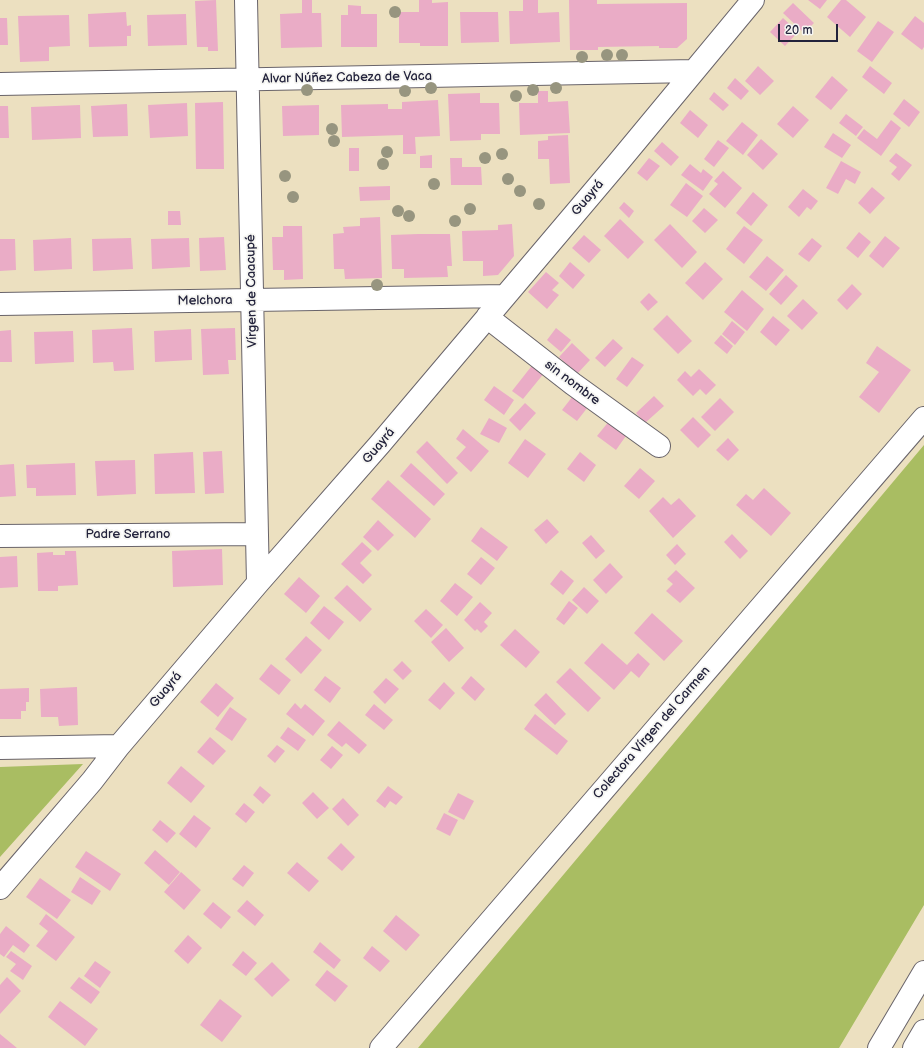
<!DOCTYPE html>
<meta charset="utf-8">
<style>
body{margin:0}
#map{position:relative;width:924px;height:1048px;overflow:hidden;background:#ece0c0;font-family:"Balsamiq Sans",sans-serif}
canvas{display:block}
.scale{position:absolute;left:778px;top:24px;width:60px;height:18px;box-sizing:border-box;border:2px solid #22223b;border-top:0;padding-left:5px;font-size:12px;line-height:14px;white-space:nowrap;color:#22223b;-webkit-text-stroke:3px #f6f6f2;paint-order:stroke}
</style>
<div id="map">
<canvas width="924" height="1048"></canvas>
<div class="scale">20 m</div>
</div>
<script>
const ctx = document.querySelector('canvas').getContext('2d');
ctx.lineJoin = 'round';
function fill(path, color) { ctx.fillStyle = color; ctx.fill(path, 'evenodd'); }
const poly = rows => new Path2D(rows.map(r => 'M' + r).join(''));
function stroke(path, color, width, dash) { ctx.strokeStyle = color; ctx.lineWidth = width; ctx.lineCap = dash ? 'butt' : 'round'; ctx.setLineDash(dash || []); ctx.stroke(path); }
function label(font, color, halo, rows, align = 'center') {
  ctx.font = font + ' "Balsamiq Sans",sans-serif'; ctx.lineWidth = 3.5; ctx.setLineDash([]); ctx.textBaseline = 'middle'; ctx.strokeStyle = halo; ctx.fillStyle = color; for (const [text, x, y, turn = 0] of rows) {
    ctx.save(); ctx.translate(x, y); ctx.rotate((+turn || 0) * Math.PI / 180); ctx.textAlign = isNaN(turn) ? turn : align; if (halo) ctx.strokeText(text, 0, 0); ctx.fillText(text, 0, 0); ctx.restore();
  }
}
fill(poly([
 [924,445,924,905,839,1048,418,1048],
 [83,764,0,857,0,767]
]), '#a9bd62');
fill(poly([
 [216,0,218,51,208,51,208,47,197,47,195,1],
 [302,0,312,0,312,13,321,13,322,47,281,48,280,14,302,13],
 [419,0,432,0,432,3,448,2,448,46,420,46,420,43,399,43,399,12,419,12],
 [523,0,538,0,538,13,559,12,560,42,510,44,509,11,523,11],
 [569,0,597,0,597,4,687,3,687,39,677,48,659,48,659,46,598,47,598,50,570,50],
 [808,0,827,0,820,9],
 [841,0,846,0,866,17,850,37,827,17],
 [793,3,814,23,804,33,783,13],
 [348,5,361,6,361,14,377,14,377,47,341,47,341,15,348,15],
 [126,12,127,26,131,25,131,36,127,36,127,46,89,47,88,14],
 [460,12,498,12,499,42,461,43],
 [186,14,187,45,148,46,147,15],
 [69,15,70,46,49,47,49,61,20,62,18,16],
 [915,16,924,23,924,47,922,50,901,34],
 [0,18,7,18,8,45,0,45],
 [783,18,798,32,785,46,770,32],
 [878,21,894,32,872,62,857,51],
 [758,66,774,81,760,95,745,81],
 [870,66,892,83,884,94,862,77],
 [832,76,848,90,831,110,815,97],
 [735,78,749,91,741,100,727,88],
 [538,91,548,91,548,102,568,101,570,133,520,135,519,103,538,103],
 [714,92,729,105,723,111,709,99],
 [480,93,480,103,499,103,500,134,481,134,481,140,450,141,448,94],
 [904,99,920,112,909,127,893,114],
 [438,100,440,136,415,137,416,154,403,154,403,135,342,137,341,105,388,104,388,109,402,109,402,102],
 [223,102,224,169,196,169,195,103],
 [187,103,188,136,150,138,148,105],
 [127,104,128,136,93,137,91,106],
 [80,105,81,138,32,140,31,107],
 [319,105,319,135,283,136,282,106],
 [0,106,8,106,9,138,0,138],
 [793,106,809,120,793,138,777,124],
 [690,110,708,125,698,138,680,123],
 [846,114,863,127,856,136,839,123],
 [891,120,901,128,881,156,857,138,864,129,877,139],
 [742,122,758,135,743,155,726,141],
 [833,133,851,145,842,158,824,147],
 [568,135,570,183,550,184,549,159,538,159,538,141,548,140,548,136],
 [761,139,778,154,763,170,747,155],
 [718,140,729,148,714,167,704,159],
 [662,142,679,157,671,166,654,151],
 [349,148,359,148,359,171,349,171],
 [896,153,912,165,899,181,891,174,897,167,889,161],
 [432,155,432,168,420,168,420,156],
 [450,158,462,158,462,167,481,167,482,185,451,185],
 [649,158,660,166,647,181,637,173],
 [841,161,861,172,855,184,846,179,838,194,826,188],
 [690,164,701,173,703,169,713,177,703,191,681,175],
 [723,171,742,188,725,208,709,194,718,184,714,181],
 [686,183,703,196,687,217,670,205],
 [390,186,390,200,360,201,359,187],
 [872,187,885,198,870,214,858,203],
 [803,189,818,201,811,210,807,207,799,217,788,207],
 [753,192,768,205,751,226,736,213],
 [624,202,634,211,629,218,619,208],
 [704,208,718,220,705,233,692,221],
 [168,211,180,211,181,225,168,225],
 [380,217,382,278,345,279,344,269,334,269,333,234,344,233,343,227,360,226,360,218],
 [620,219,644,242,628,259,604,236],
 [512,224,514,256,498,275,483,276,483,261,463,261,462,231,498,230,498,225],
 [670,224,697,252,682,268,654,240],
 [283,226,302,226,303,279,284,280,284,270,273,270,272,237,283,237],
 [744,226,763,240,744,264,726,249],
 [859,232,871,242,858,258,846,248],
 [418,234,450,234,452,266,447,266,448,277,404,278,404,269,392,269,391,235],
 [584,235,601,250,589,263,572,248],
 [885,236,900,248,883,268,869,256],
 [224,237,226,270,200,271,199,238],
 [71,238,72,269,34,271,33,240],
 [131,238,133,269,93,271,92,239],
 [189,238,190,267,152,269,151,239],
 [812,238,822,246,809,262,798,254],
 [0,239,15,239,16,270,0,271],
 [767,256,784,270,766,291,749,277],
 [570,262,585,275,573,289,559,276],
 [705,262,723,279,703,300,685,283],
 [546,272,559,283,552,290,559,295,547,309,528,292],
 [786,275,798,286,781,305,769,294],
 [852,284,862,294,847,310,837,300],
 [742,290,764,309,747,331,724,312],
 [649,293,658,302,648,311,640,302],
 [803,299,818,313,802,330,787,316],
 [667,315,692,341,678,354,653,329],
 [773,316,790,330,776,346,760,332],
 [732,321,745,332,735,345,722,334],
 [132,328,134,370,114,371,113,362,93,363,92,330],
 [235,328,236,360,228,360,229,374,203,375,201,329],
 [556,328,571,340,561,352,547,340],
 [191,329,192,360,155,362,154,331],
 [11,330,12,362,0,362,0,331],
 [73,331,74,362,35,364,34,332],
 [721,335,733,346,727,354,714,343],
 [613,339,623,348,605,367,595,358],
 [572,343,590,360,577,374,559,357],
 [877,346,911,370,879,413,859,397,879,372,866,363],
 [632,357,644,365,627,387,616,379],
 [534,363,545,372,523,399,512,391],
 [699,369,716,385,706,395,700,389,693,396,677,380,685,371,691,377],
 [494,386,514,400,504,415,484,400],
 [576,392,591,403,577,421,562,410],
 [654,396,664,406,645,423,636,413],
 [720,398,734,412,715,431,701,417],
 [525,403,536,413,520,431,509,420],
 [693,417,711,435,698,448,680,430],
 [489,418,507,428,499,443,480,434],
 [610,420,628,433,616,450,597,436],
 [463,429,489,451,471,472,456,458,466,447,456,439],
 [728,438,739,450,728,461,716,450],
 [525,439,546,454,528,478,508,463],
 [427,441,458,473,447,484,416,452],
 [222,451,224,493,205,494,203,452],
 [193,452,195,493,155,494,154,454],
 [580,452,596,465,584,482,567,469],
 [135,460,136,494,97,496,95,461],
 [75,463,76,495,36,496,36,488,27,488,26,465],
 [411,463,445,494,434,506,400,476],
 [14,464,16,496,0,497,0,465],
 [640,468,655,481,639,499,624,486],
 [388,480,431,519,415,538,371,499],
 [764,488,791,513,771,536,736,505,746,494,753,500],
 [663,497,671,505,679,498,696,516,673,538,649,511],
 [547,519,559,532,546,544,534,530],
 [378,520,394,535,378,551,363,537],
 [481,527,508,547,497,561,471,541],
 [732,534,748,551,740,559,724,542],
 [591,535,605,551,596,559,582,543],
 [362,542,372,551,360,563,372,575,363,584,341,564],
 [677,544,686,554,675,565,666,555],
 [222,549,223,585,173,587,172,551],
 [65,551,76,551,78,585,58,586,58,591,38,591,37,553,53,552,53,555,65,555],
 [17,556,18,587,0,588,0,557],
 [481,557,495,568,481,585,467,574],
 [610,563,623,577,606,594,593,580],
 [561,570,574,581,563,595,550,584],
 [676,570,695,588,680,603,666,591,673,584,667,579],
 [299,577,320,596,306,613,284,594],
 [455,583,473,597,457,616,440,601],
 [347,585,372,609,360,622,334,598],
 [584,587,599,601,587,614,572,600],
 [569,601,578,608,564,625,556,619],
 [480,602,492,613,484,622,488,626,481,633,477,629,475,631,464,620],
 [324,606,344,622,329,640,310,623],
 [426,609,443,625,431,638,414,621],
 [652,613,683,641,664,661,634,633],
 [446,628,464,648,449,662,431,642],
 [515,629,540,652,526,668,500,645],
 [306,636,322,650,301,674,285,659],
 [602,643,627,665,638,653,650,664,639,678,631,671,614,690,584,663],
 [402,661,412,671,403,680,393,670],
 [271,664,291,680,279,695,259,679],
 [570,668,601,698,588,712,556,682],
 [325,676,341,688,330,703,314,690],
 [471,676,485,689,475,701,461,688],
 [386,678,399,689,385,704,373,692],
 [444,682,455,693,440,710,428,700],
 [216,683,234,698,218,717,200,702],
 [77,687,78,725,59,726,58,717,41,717,40,689],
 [29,688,29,702,26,702,26,711,21,711,21,719,0,719,0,689],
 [546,693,566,714,555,725,534,705],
 [295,703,301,709,305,704,325,721,313,736,286,714],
 [374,704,393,720,384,730,365,715],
 [230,707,247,719,232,741,215,729],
 [535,714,568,741,557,755,524,729],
 [339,721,367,745,359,754,346,743,342,747,327,735],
 [288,727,306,740,298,751,280,738],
 [210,737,226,751,213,765,197,752],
 [277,745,285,751,275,763,267,756],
 [332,746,343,755,331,769,320,760],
 [181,766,205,786,191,803,167,783],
 [260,786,271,795,263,804,253,795],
 [388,786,403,797,396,805,390,801,385,808,376,801],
 [313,792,329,808,317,819,302,803],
 [458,793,474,801,464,820,448,812],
 [343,798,359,815,348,826,332,809],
 [244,803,255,812,246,823,235,814],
 [444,813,458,820,450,836,436,829],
 [194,815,211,828,196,848,179,834],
 [160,820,176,833,167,843,152,830],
 [341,843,355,857,342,871,327,858],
 [155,850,180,872,169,885,144,863],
 [86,851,121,874,110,891,75,867],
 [297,862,319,881,309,892,287,873],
 [244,865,254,873,243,887,232,879],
 [181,872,201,890,184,910,164,892],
 [80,877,101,891,92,905,71,892],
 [40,878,71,900,57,919,26,897],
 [247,900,264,915,255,926,237,911],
 [213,902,231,917,221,929,203,914],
 [46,914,75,937,56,961,36,946,48,931,39,924],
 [396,915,420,935,406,951,383,931],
 [6,926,30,945,24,953,13,945,4,957,0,954,0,934],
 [188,935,202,948,188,964,174,951],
 [320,942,341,960,334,969,313,952],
 [372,946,390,961,380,972,363,958],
 [11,951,32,966,23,980,10,971,16,964,6,957],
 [243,951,257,963,246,976,232,965],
 [95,961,111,972,100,988,84,976],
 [272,962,290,980,272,997,254,979],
 [327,970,348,986,335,1002,315,985],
 [7,977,21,991,0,1014,0,985],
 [79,977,100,992,91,1004,70,988],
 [220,999,242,1016,222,1042,200,1025],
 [60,1001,98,1029,85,1046,48,1017],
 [0,1034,17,1048,0,1048]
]), '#eaacc6');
const minor = poly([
 [246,0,258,583],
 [0,84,694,71],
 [0,304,505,296],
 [487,317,573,384,659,446],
 [0,536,257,534],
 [0,748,119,746],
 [0,888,92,781,119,746,258,583,380,444,617,164,753,0]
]);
const secondary = poly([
 [381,1048,924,418]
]);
const trunk = poly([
 [879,1048,924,972],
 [914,1048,924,1031]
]);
stroke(minor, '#69646a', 24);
stroke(secondary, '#69646a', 24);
stroke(trunk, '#69646a', 24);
stroke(minor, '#fff', 22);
stroke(secondary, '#fff', 22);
stroke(trunk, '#fff', 22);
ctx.fillStyle = '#97957f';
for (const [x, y] of [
 [395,12],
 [607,55],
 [622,55],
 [582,57],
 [431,88],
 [556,88],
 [307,90],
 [533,90],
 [405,91],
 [516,96],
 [332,129],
 [334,141],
 [387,152],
 [502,154],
 [485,158],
 [383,164],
 [285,176],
 [508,179],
 [434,184],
 [520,191],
 [293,197],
 [539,204],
 [470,209],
 [398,211],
 [409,216],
 [455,221],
 [377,285]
]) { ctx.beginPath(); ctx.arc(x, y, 6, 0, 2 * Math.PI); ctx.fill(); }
label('13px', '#22223b', '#f6f6f2', [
 ["Alvar Núñez Cabeza de Vaca",347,78,-1],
 ["Guayrá",588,198,-50],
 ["Vírgen de Caacupé",252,291,-91],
 ["Melchora",205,301,-1],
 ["sin nombre",572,383,37],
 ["Guayrá",379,446,-50],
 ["Padre Serrano",128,535],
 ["Guayrá",166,690,-50],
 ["Colectora Vírgen del Carmen",652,733,-49]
]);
</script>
